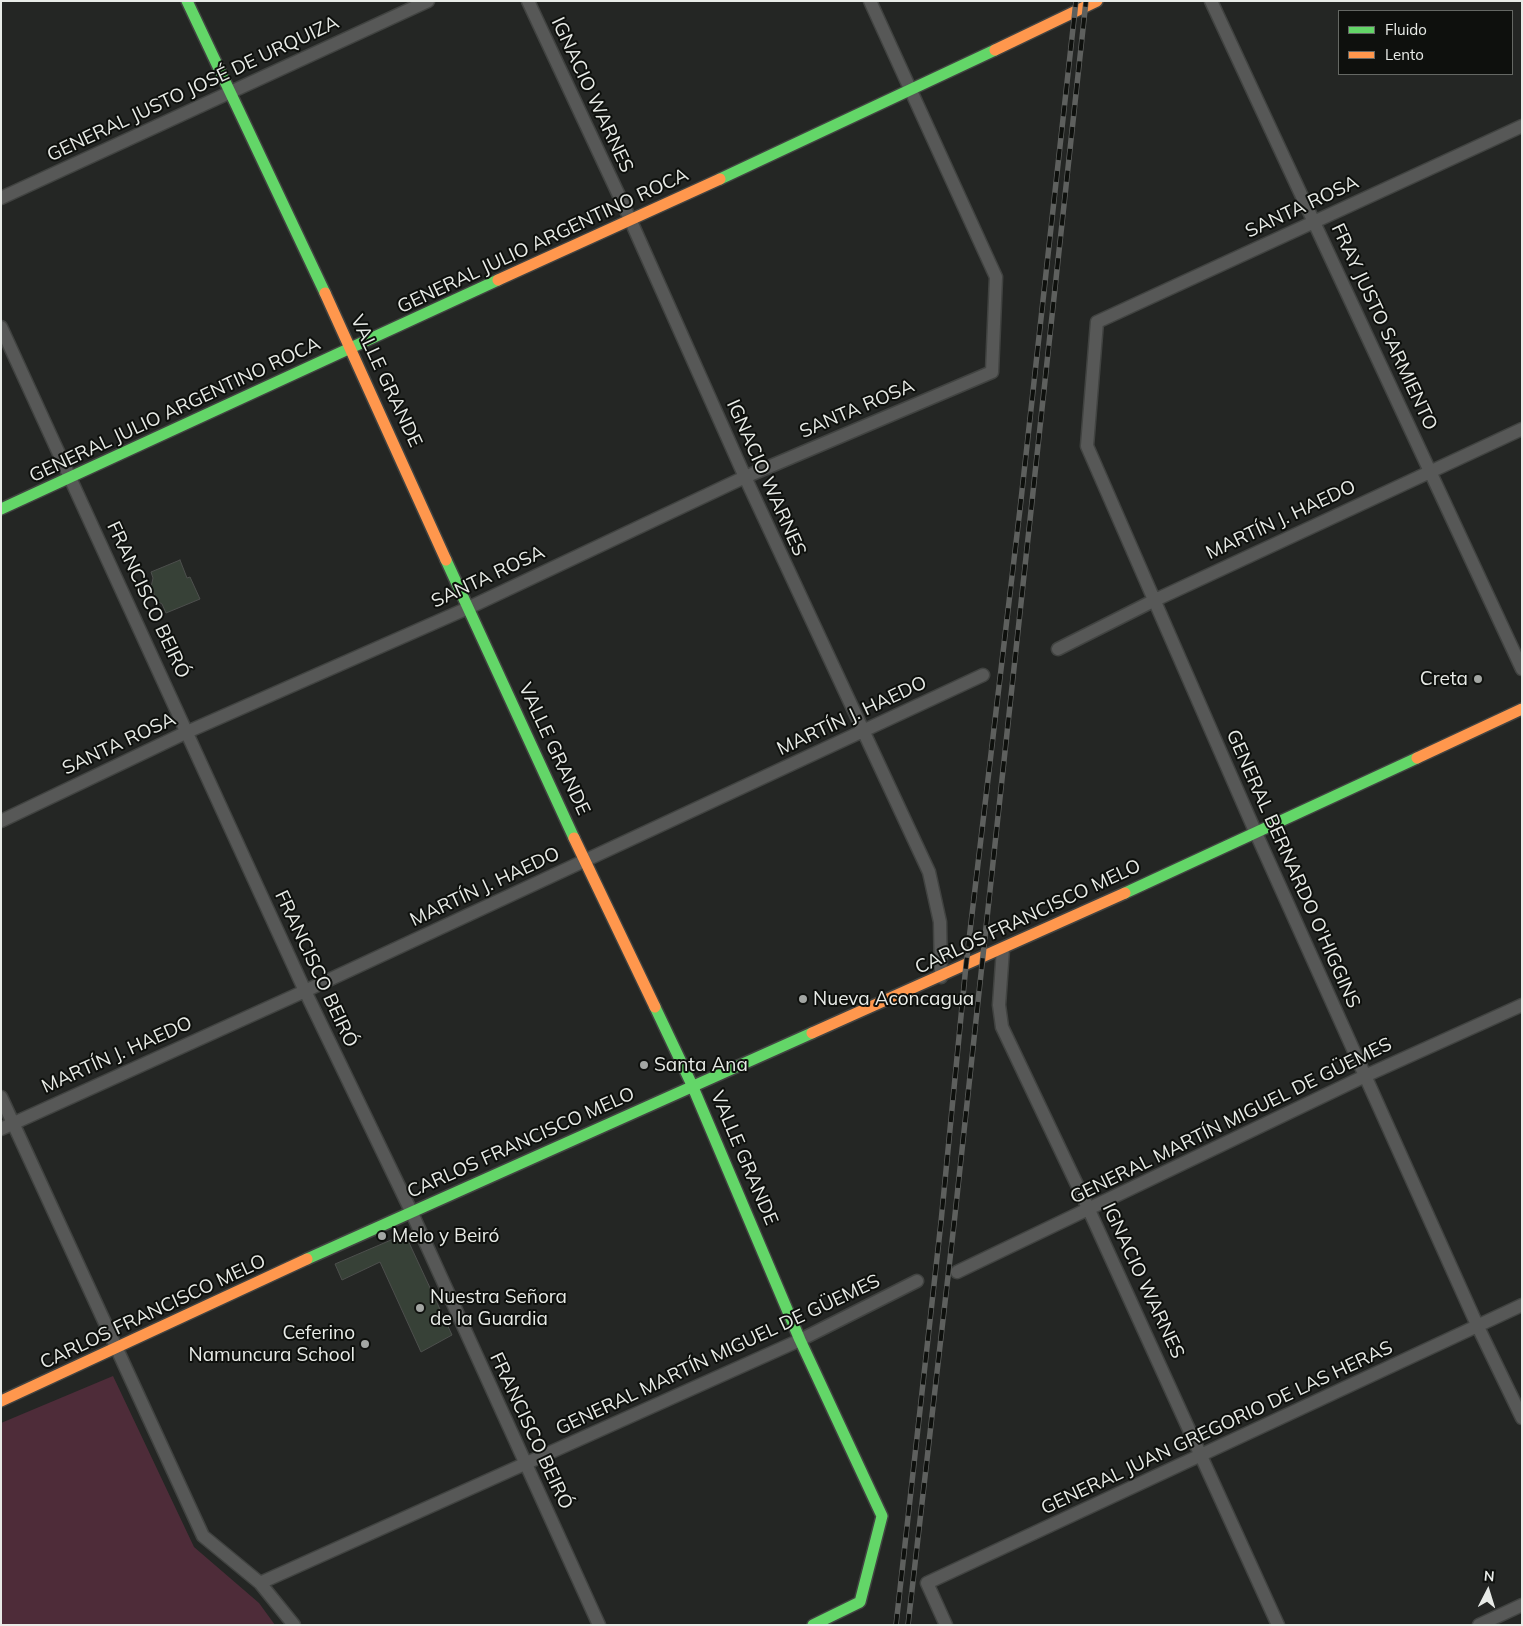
<!DOCTYPE html>
<meta charset="utf-8">
<style>
body{margin:0}
#map{position:relative;width:1523px;height:1626px;overflow:hidden;background:#242624;font-family:Mulish,sans-serif}
canvas{display:block}
.frame{position:absolute;inset:0;border:2px solid #e8ebe7;pointer-events:none}
.legend{position:absolute;left:1338px;top:10px;width:175px;height:65px;box-sizing:border-box;background:#0e100d;border:1px solid #656864;margin:0;padding:6px 9px;list-style:none;font-size:15px;color:#e8ebe7}
.legend li{display:flex;align-items:center;gap:10px;height:25px}
.legend b{width:25px;border:1px solid #656864}
.north{position:absolute;left:1463px;top:1566px;width:50px;height:50px;-webkit-text-stroke:4px #0e100d;paint-order:stroke;rotate:5deg;font-size:14px;font-weight:700;line-height:20px;text-align:center;color:#e8ebe7}
.north::after{content:'';display:block;margin:auto;width:18px;height:22px;background:#e8ebe7;clip-path:polygon(50% 0,100% 100%,50% 72%,0 100%)}
</style>
<div id="map">
<canvas width="1523" height="1626"></canvas>
<div class="frame"></div>
<ul class="legend">
<li><b style="height:6px;background:#63d668"></b>Fluido</li>
<li><b style="height:6px;background:#ff974d"></b>Lento</li>
</ul>
<div class="north">N</div>
</div>
<script>
const ctx = document.querySelector('canvas').getContext('2d');
ctx.lineJoin = 'round';
function fill(path, color) { ctx.fillStyle = color; ctx.fill(path, 'evenodd'); }
const poly = rows => new Path2D(rows.map(r => 'M' + r).join(''));
function stroke(path, color, width, dash) { ctx.strokeStyle = color; ctx.lineWidth = width; ctx.lineCap = dash ? 'butt' : 'round'; ctx.setLineDash(dash || []); ctx.stroke(path); }
function label(font, color, halo, rows, align = 'center') {
  ctx.font = font + ' Mulish,sans-serif'; ctx.lineWidth = 4; ctx.setLineDash([]); ctx.textBaseline = 'middle'; ctx.strokeStyle = halo; ctx.fillStyle = color; for (const [text, x, y, turn = 0] of rows) {
    ctx.save(); ctx.translate(x, y); ctx.rotate((+turn || 0) * Math.PI / 180); ctx.textAlign = isNaN(turn) ? turn : align; if (halo) ctx.strokeText(text, 0, 0); ctx.fillText(text, 0, 0); ctx.restore();
  }
}
fill(poly([
 [113,1376,194,1547,259,1603,275,1625,1,1625,1,1423]
]), '#4e2c39');
const building = poly([
 [180,560,187,578,190,577,200,599,166,613,162,604,157,601,151,587,153,578,151,572,180,560],
 [405,1234,452,1335,421,1352,380,1262,342,1280,335,1264,405,1234]
]);
fill(building, '#374137');
stroke(building, '#4d4f4d', 1);
const street = poly([
 [528,1,630,219,745,477,929,872,940,922,941,977],
 [1211,1,1522,669],
 [1522,126,1097,322,1087,446,1255,831,1478,1327,1522,1418],
 [1,198,428,1],
 [1,327,305,991,411,1211,599,1625],
 [1058,649,1153,601,1522,429],
 [1,821,187,732,468,608,745,477,992,372,996,277,870,1],
 [1003,949,999,1005,1002,1027,1089,1210,1278,1625],
 [1,1097,203,1536,260,1583,294,1625],
 [1,1129,305,991,983,675],
 [957,1272,1365,1076,1522,1005],
 [260,1583,800,1340,917,1281],
 [946,1625,927,1583,1522,1305],
 [1479,1625,1522,1605]
]);
const fast = poly([
 [187,1,325,293],
 [720,179,995,50],
 [1,509,498,280],
 [446,560,574,838],
 [1125,893,1417,758],
 [655,1007,692,1085,800,1340,882,1516,860,1602,813,1625],
 [307,1259,812,1033]
]);
const slow = poly([
 [995,50,1097,1],
 [498,280,720,179],
 [325,293,446,560],
 [1417,758,1522,709],
 [574,838,655,1007],
 [812,1033,1125,893],
 [1,1401,307,1259]
]);
stroke(street, '#414341', 15);
stroke(fast, '#414341', 14);
stroke(slow, '#414341', 14);
stroke(street, '#575857', 12);
stroke(fast, '#63d668', 11);
stroke(slow, '#ff974d', 11);
const rail = poly([
 [896,1625,941,1222,966,965,1020,509,1076,1],
 [908,1625,954,1224,1086,1]
]);
stroke(rail, '#5e605e', 5.5);
stroke(rail, '#0e100d', 4, [11]);
for (const [x, y, r, color] of [
 [1478,679,5,"#a3a6a3"],
 [803,999,5,"#a3a6a3"],
 [644,1065,5,"#a3a6a3"],
 [382,1236,5,"#a3a6a3"],
 [420,1308,5,"#a3a6a3"],
 [365,1344,5,"#a3a6a3"]
]) { const dot = new Path2D(); dot.arc(x, y, r, 0, 2 * Math.PI); ctx.fillStyle = color; ctx.fill(dot); stroke(dot, '#0e100d', 2); }
label('19px', '#e8ebe7', '#0e100d', [
 ["GENERAL JUSTO JOSÉ DE URQUIZA",193,89,-25],
 ["IGNACIO WARNES",592,95,65],
 ["SANTA ROSA",1302,207,-25],
 ["GENERAL JULIO ARGENTINO ROCA",543,241,-25],
 ["FRAY JUSTO SARMIENTO",1384,327,65],
 ["VALLE GRANDE",386,381,65],
 ["SANTA ROSA",857,409,-23],
 ["GENERAL JULIO ARGENTINO ROCA",175,410,-25],
 ["IGNACIO WARNES",766,478,66],
 ["MARTÍN J. HAEDO",1281,520,-25],
 ["SANTA ROSA",488,577,-25],
 ["FRANCISCO BEIRÓ",148,600,65],
 ["MARTÍN J. HAEDO",852,716,-25],
 ["SANTA ROSA",119,744,-25],
 ["VALLE GRANDE",554,749,65],
 ["GENERAL BERNARDO O'HIGGINS",1293,869,66],
 ["MARTÍN J. HAEDO",485,887,-25],
 ["CARLOS FRANCISCO MELO",1028,917,-25],
 ["FRANCISCO BEIRÓ",316,969,65],
 ["MARTÍN J. HAEDO",117,1055,-24],
 ["GENERAL MARTÍN MIGUEL DE GÜEMES",1231,1121,-26],
 ["CARLOS FRANCISCO MELO",521,1143,-24],
 ["VALLE GRANDE",744,1158,67],
 ["IGNACIO WARNES",1143,1281,65],
 ["CARLOS FRANCISCO MELO",153,1312,-25],
 ["GENERAL MARTÍN MIGUEL DE GÜEMES",718,1355,-25],
 ["GENERAL JUAN GREGORIO DE LAS HERAS",1217,1428,-25],
 ["FRANCISCO BEIRÓ",531,1431,65]
]);
label('19px', '#e8ebe7', '#0e100d', [
 ["Creta",1468,679,"right"],
 ["Nueva Aconcagua",813,999],
 ["Santa Ana",654,1065],
 ["Melo y Beiró",392,1236],
 ["Nuestra Señora",430,1297],
 ["de la Guardia",430,1319],
 ["Ceferino",355,1333,"right"],
 ["Namuncura School",355,1355,"right"]
], 'left');
</script>
